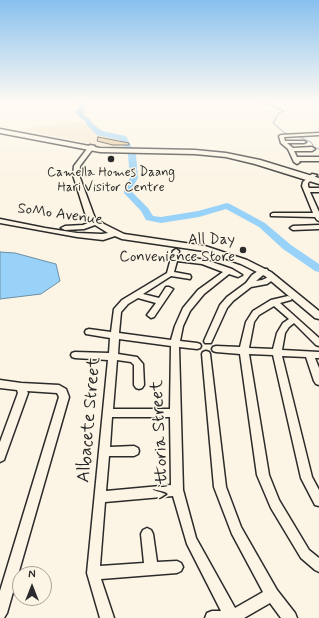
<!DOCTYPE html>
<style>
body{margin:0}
#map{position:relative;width:319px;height:618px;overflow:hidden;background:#fcf5e5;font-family:Mynerve,sans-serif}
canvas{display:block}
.north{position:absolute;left:12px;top:566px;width:40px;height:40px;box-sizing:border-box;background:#fcf5e5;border:1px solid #a8a49b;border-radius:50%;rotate:0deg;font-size:11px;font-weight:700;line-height:16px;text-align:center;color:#2b2b2b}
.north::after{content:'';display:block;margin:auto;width:14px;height:18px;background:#2b2b2b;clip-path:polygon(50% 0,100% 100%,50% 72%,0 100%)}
</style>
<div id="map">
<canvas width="319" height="618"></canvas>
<div class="north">N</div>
</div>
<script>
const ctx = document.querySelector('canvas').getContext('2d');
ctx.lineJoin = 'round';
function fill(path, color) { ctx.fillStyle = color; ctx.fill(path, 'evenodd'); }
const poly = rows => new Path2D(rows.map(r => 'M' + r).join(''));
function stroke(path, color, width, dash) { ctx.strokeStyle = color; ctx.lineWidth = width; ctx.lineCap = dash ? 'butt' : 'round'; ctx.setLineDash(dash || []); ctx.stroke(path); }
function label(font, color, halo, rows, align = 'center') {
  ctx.font = font + ' Mynerve,sans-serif'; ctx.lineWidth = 3; ctx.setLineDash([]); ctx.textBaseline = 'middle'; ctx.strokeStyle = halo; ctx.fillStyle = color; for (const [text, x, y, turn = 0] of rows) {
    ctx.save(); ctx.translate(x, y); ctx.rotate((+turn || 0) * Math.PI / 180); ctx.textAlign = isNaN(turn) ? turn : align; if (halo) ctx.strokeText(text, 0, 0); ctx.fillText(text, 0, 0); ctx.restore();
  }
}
fill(poly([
 [83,122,98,133,122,139,123,147,103,146,19,129]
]), '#f5e7ce');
const water = poly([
 [0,252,15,253,56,264,60,281,41,294,0,299,0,252]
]);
fill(water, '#99d2f8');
stroke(water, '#6d8fa6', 1);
stroke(poly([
 [262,101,284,111,279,113,273,123,285,133,292,135],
 [297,136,311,142,314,147,319,149]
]), '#6d8fa6', 1);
fill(poly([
 [74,101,82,101,87,105,88,106,84,109,84,115,90,119,92,123,102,131,126,136,127,138,136,155,138,178,132,188,132,192,148,208,153,216,161,217,198,211,227,203,230,204,265,223,291,245,319,264,319,272,315,271,283,249,259,227,226,209,199,217,161,223,146,220,141,211,124,193,124,188,130,178,128,155,120,140,97,135,87,125,85,121,79,117,75,112,80,106,74,101]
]), '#99d2f8');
const building = poly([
 [98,137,129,143,129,145,113,145,97,141,98,137]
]);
fill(building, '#e4c698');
stroke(building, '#2b2b2b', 1);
const minor = poly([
 [319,133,319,135,284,137,285,141,304,141,306,142,304,143,287,143,293,148,312,147,315,149,312,151,294,151,297,157,319,157,319,161,299,161,300,162,297,164,294,162,288,149,281,143,279,136,281,135,319,133],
 [312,174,317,175,308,183,308,186,309,188,319,188,319,192,310,192,319,212,319,221,317,220,315,217,271,216,271,214,273,213,313,213,302,186,303,182,312,174],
 [319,225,319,229,293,230,290,228,293,226,319,225],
 [176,249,179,251,178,256,206,260,232,269,242,275,238,277,229,274,204,294,190,311,183,326,180,341,197,343,200,344,201,346,200,348,197,349,179,347,183,490,196,538,235,608,263,592,232,534,214,487,202,354,203,352,206,351,209,352,210,354,226,487,241,527,277,590,295,613,297,618,281,618,270,603,244,618,205,618,207,613,212,611,221,611,187,544,173,496,105,502,100,566,144,563,141,534,143,530,147,528,151,530,153,534,157,562,177,561,181,563,183,567,181,571,177,573,101,579,114,618,100,618,87,573,108,360,75,358,72,357,71,355,72,353,75,352,109,353,110,338,86,334,85,332,86,330,89,329,111,332,114,309,122,300,167,273,173,251,176,249],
 [177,261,202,264,223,272,198,290,183,308,175,326,171,340,119,333,121,312,128,304,138,298,156,303,147,315,151,318,154,317,173,289,169,287,166,287,159,298,143,294,171,276,190,279,191,277,190,275,174,272,177,261],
 [119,339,171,346,170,409,113,409,117,360,131,362,134,365,134,385,136,388,139,389,142,388,144,385,143,364,137,357,118,354,119,339],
 [112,417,170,417,171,485,106,491,109,456,134,456,138,454,139,451,138,448,134,446,110,447,112,417],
 [261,269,267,269,268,271,256,281,262,280,273,275,277,277,267,284,251,287,233,301,227,308,211,343,205,343,204,341,220,305,227,297,246,283,252,275,261,269],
 [288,296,292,298,291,300,280,303,319,338,319,346,316,345,294,323,289,327,285,333,282,350,319,352,319,358,315,358,319,368,319,385,316,384,314,381,306,357,282,356,312,477,319,490,319,506,315,505,301,478,273,355,249,354,269,475,279,500,309,550,319,558,319,572,315,570,301,558,271,508,257,475,240,354,216,352,213,351,212,349,213,347,216,346,240,347,246,322,253,311,271,300,288,296],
 [274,306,289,319,283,323,277,333,273,349,249,348,254,322,259,315,274,306],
 [0,380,21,383,59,385,66,389,69,397,7,613,4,618,0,618,0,591,59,397,57,393,27,391,28,393,5,457,4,460,0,462,0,442,18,393,17,390,0,388,0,380]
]);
const tertiary = poly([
 [90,145,95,146,80,166,79,175,93,213,95,218,104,224,124,234,205,246,247,260,271,272,319,311,319,319,315,318,265,276,241,264,204,251,122,239,115,236,103,240,77,237,0,223,0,219,45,228,77,233,102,234,108,233,95,225,84,229,65,230,61,228,65,226,83,225,90,222,85,213,73,175,74,166,90,145]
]);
const primary = poly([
 [0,129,100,148,195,150,226,153,260,160,319,178,319,184,255,164,226,157,195,154,100,152,0,133,0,129]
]);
stroke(minor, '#2b2b2b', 3);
stroke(tertiary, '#2b2b2b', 3);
stroke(primary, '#2b2b2b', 3);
fill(minor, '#fcf5e5');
fill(tertiary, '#fcf5e5');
fill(primary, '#fcf5e5');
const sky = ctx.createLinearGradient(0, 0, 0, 188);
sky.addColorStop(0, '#88c0ee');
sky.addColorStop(0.54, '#fefaf3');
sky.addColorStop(1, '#fefaf300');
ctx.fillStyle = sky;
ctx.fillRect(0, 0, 319, 188);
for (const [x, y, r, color] of [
 [111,159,4,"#2b2b2b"],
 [243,250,4,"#2b2b2b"]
]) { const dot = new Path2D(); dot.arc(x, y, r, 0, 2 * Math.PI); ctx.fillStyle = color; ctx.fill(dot); stroke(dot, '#fcf5e5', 1.5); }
label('13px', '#2b2b2b', '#fcf5e5', [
 ["Camella Homes Daang",111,173],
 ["Hari Visitor Centre",111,188]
]);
label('15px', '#2b2b2b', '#fcf5e5', [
 ["SoMo Avenue",60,215,8]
]);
label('15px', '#2b2b2b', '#fcf5e5', [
 ["All Day",235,241],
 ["Convenience Store",235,258]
], 'right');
label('18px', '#2b2b2b', '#fcf5e5', [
 ["Albacete Street",90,420,-85],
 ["Vittoria Street",161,440,-93]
]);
</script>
